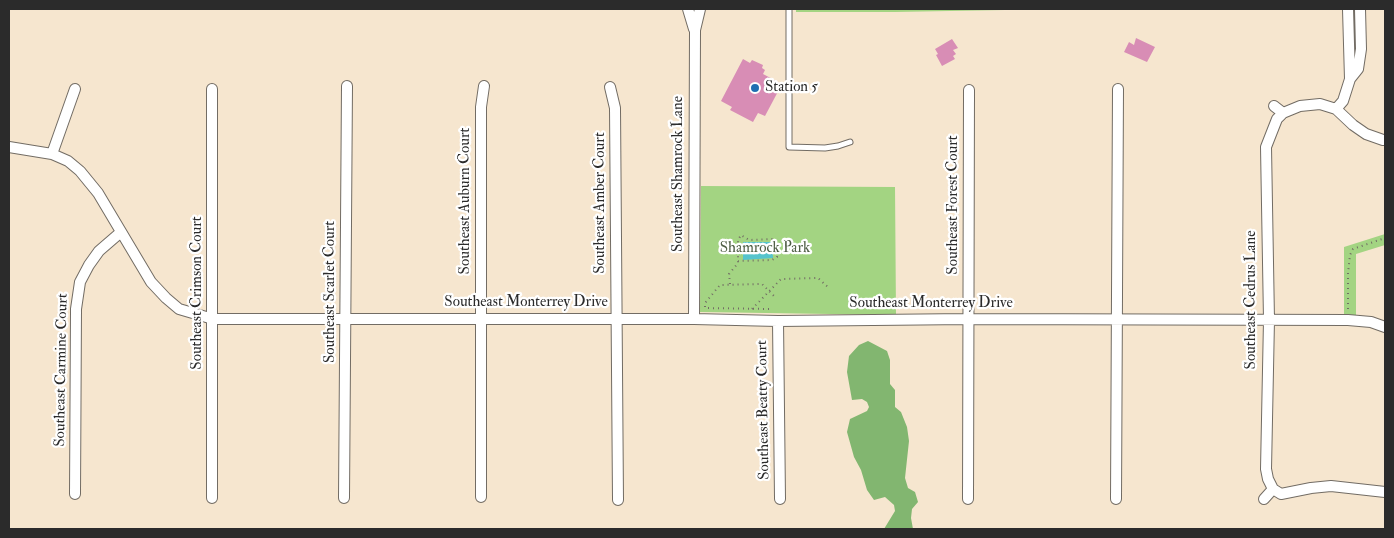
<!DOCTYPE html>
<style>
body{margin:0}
#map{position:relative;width:1394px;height:538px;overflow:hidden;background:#f6e6cf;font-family:"IM FELL Double Pica",serif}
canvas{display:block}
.frame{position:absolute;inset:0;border:10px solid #2b2b2b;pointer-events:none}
</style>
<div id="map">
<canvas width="1394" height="538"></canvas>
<div class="frame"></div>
</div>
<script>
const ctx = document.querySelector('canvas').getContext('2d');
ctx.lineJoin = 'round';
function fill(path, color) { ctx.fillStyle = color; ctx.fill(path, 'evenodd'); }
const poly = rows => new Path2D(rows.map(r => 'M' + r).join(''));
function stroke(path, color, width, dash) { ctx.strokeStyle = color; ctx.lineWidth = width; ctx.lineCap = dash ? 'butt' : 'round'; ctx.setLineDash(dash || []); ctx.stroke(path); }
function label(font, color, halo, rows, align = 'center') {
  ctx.font = font + ' "IM FELL Double Pica",serif'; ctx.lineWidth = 4.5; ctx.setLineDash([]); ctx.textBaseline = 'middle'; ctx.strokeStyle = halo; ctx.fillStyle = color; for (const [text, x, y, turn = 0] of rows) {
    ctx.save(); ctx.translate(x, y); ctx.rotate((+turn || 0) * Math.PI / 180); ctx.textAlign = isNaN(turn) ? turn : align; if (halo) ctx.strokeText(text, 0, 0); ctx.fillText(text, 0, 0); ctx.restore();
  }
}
fill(poly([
 [796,9,1060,9,895,12,796,12],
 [701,186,895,187,896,315,700,312],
 [1385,234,1385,245,1356,254,1356,315,1344,317,1344,247]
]), '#a3d482');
fill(poly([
 [868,341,887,351,890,360,890,384,895,390,895,407,901,412,907,427,909,441,905,478,908,488,915,492,918,502,912,509,911,518,913,529,884,529,895,511,894,505,885,497,874,500,867,490,861,470,854,457,847,432,850,419,867,411,869,407,867,402,862,399,852,400,847,372,849,356,859,345]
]), '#82b670');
fill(poly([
 [743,242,772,242,773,258,743,260]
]), '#56c4cc');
fill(poly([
 [1136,38,1155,47,1147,62,1124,52,1129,42,1134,45],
 [952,39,958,48,953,50,956,54,953,56,955,59,942,66,936,55,938,54,935,49],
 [743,59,750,63,752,60,763,65,762,68,765,70,763,74,782,84,765,116,758,113,753,122,730,110,732,107,721,101]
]), '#d88db5');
const lane = poly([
 [789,9,789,147,825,148,838,146,850,142]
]);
const street = poly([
 [688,9,694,29],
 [1348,9,1350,79],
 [610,87,615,108,618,500],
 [212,89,212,498],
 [1274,106,1283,113],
 [1336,109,1343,101,1350,79,1358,69,1361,49,1360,9],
 [9,147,52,154,68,161,80,171,98,193,151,282,166,298,179,309,213,319,694,319,778,321,968,319,1348,320,1371,322,1385,327],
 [52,154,75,89],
 [694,319,695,30,700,9],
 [778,321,780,499],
 [1273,489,1268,479,1266,469,1269,320,1266,147,1277,119,1283,113,1300,106,1320,104,1336,109,1353,125,1366,134,1383,140],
 [1273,489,1281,494,1311,488,1331,486,1385,492],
 [75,494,76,309,80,282,89,265,99,251,121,232],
 [481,497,481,107,484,86],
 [344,498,347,86],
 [968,499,969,90],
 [1116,499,1118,89],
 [1264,499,1273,489]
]);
stroke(lane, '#726c64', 7);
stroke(street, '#726c64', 12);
stroke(poly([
 [730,284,729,274,738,263,738,240,741,235,749,240,773,239,776,242,777,257,772,260,738,261],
 [752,309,781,279,818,278,830,289],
 [769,309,705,308,705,303,720,285,762,284,775,297],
 [1348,309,1348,273,1350,255,1353,249,1385,238]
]), '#726c64', 2, [1, 4]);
stroke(lane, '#fff', 5);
stroke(street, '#fff', 10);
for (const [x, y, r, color] of [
 [755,88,5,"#1f6fb2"]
]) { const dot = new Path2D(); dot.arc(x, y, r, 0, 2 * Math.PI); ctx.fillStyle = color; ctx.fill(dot); stroke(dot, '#fff', 2); }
label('15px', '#2b2b2b', '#fff', [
 ["Station 5",765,88]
], 'left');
label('15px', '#2b2b2b', '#fff', [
 ["Southeast Shamrock Lane",679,174,-90],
 ["Southeast Auburn Court",466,201,-90],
 ["Southeast Amber Court",601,203,-90],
 ["Southeast Forest Court",954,205,-90],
 ["Southeast Scarlet Court",331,292,-90],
 ["Southeast Crimson Court",198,293,-90],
 ["Southeast Cedrus Lane",1252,300,-90],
 ["Southeast Monterrey Drive",526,303],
 ["Southeast Monterrey Drive",931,304],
 ["Southeast Carmine Court",62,370,-89],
 ["Southeast Beatty Court",764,410,-91]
]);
label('15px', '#4f5e45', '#fff', [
 ["Shamrock Park",765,249]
]);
</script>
